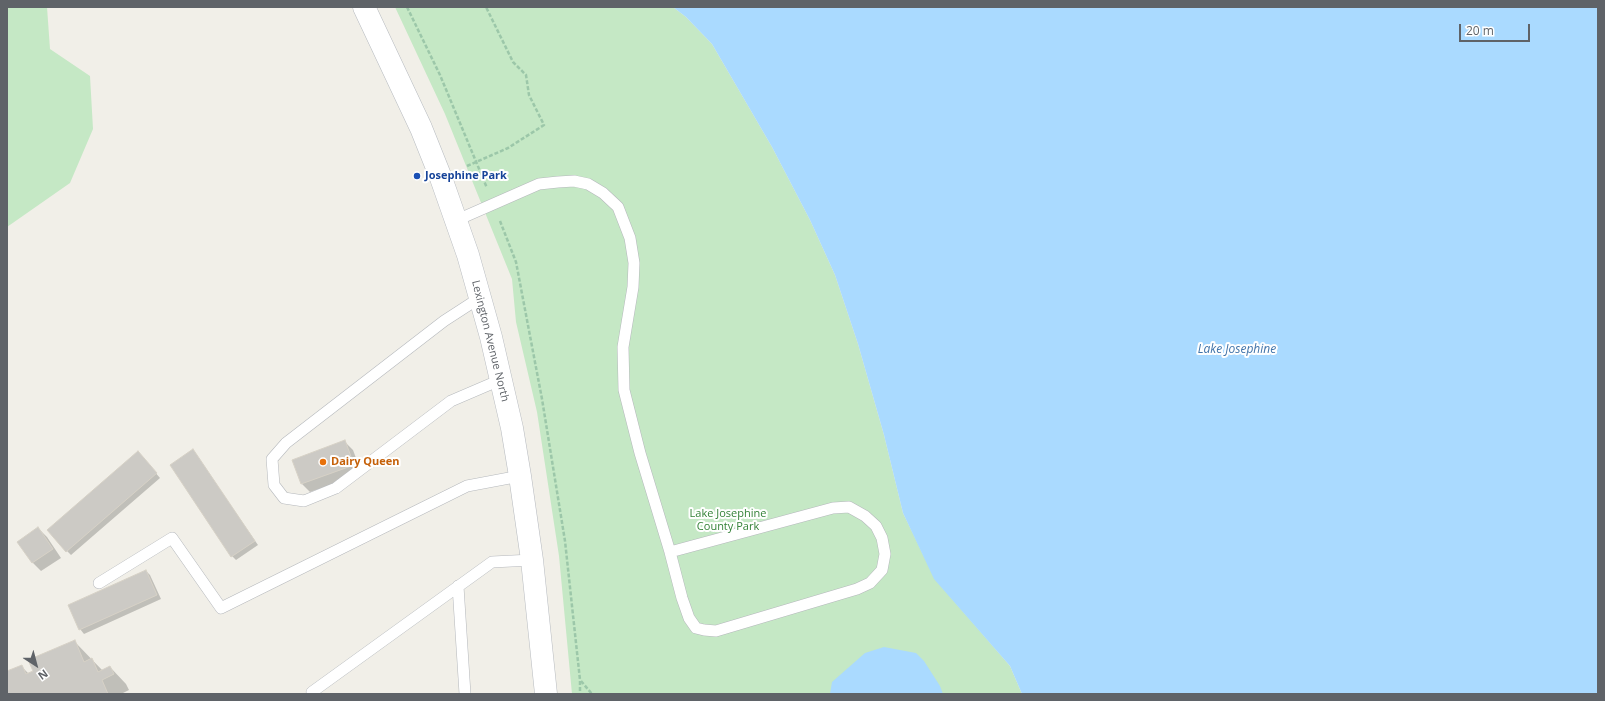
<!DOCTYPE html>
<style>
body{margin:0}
#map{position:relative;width:1605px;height:701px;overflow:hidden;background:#f1efe8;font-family:"Open Sans",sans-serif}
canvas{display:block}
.frame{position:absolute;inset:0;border:8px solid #5f6368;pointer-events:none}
.north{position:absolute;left:16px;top:645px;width:40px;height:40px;-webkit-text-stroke:3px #fff;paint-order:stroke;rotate:144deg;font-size:11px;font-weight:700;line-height:16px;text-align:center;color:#5f6368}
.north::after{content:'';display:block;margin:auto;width:14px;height:18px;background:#5f6368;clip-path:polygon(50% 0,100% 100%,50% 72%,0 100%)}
.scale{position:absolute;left:1459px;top:24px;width:71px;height:18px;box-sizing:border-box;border:2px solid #5f6368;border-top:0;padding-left:5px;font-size:12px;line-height:14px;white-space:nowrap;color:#5f6368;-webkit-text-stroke:3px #fff;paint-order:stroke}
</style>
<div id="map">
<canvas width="1605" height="701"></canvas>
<div class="frame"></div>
<div class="north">N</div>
<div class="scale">20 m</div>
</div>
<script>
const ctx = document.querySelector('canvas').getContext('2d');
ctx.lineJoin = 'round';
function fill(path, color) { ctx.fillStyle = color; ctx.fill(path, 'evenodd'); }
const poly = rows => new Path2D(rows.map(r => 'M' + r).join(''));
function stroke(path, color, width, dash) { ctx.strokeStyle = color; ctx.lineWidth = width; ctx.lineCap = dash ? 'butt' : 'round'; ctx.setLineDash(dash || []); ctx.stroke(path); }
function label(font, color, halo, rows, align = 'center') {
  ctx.font = font + ' "Open Sans",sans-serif'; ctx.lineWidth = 4; ctx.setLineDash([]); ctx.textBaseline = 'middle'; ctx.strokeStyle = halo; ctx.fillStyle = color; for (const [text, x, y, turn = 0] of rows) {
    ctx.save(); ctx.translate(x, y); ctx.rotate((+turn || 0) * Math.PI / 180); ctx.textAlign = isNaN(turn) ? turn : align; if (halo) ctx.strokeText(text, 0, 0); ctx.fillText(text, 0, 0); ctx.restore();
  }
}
fill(poly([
 [7,7,47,7,50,49,90,76,93,129,70,183,7,227],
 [395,7,673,7,686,17,712,44,772,147,810,220,835,275,858,344,884,435,903,513,935,579,1010,666,1022,694,572,694,559,556,537,412,516,322,512,279,445,114]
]), '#c5e8c5');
fill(poly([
 [673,7,1598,7,1598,694,1022,694,1010,666,934,579,903,513,884,435,858,344,835,275,810,220,772,147,712,44,686,17],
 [884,647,916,653,924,661,940,686,943,694,830,694,832,682,865,653]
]), '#aadaff');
fill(poly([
 [344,441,353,450,362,474,310,492,302,484],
 [193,451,258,545,236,560,232,556],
 [142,457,160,478,71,555,67,551],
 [38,528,47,537,61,558,41,571,33,563,18,542],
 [146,571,150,575,161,599,84,634,80,629],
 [75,642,103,671,110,667,126,684,129,690,121,694,7,694,7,672,21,666,29,674,34,672]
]), '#0003');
const building = poly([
 [345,440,354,465,301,484,292,460,345,440],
 [193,449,255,541,231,557,170,465,193,449],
 [138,451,157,473,66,552,47,530,138,451],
 [38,527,53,549,32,563,17,542,38,527],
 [146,570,157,595,79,630,68,605,146,570],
 [75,640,84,662,92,658,98,672,110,666,114,674,102,680,108,694,7,694,7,671,22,665,26,674,33,671,28,660,75,640]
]);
fill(building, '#cccac5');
stroke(building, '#d6d1c6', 1);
const lane = poly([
 [457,220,539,184,558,182,574,181,588,184,603,193,618,207,630,238,634,263,633,287,623,347,624,390,640,453,670,552,682,598,689,618,696,628,704,630,716,631,857,589,870,583,882,570,885,554,882,538,876,526,865,516,849,507,833,508,670,552],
 [481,297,444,321,286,443,272,459,274,485,284,498,304,501,336,488,451,401,500,380],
 [99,583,172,538,221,608,467,486,520,476],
 [458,586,465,694],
 [313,694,312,692,492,562,532,560]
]);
const secondary = poly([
 [364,7,421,128,441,178,468,255,491,337,512,428,520,476,532,560,546,694]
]);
stroke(lane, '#b5b8bc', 12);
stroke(secondary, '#b6babf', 23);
stroke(poly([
 [407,7,440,75,487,188],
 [467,166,508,148,544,125,529,95,526,75,513,62,486,7],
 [500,221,516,262,542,399,565,541,580,680,580,694],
 [581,681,592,694]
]), '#9cc7a9', 2.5, [4, 2]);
stroke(lane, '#fff', 11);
stroke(secondary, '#fff', 22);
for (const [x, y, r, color] of [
 [417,176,4,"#1a4fb4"],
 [323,462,4,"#e8710a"]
]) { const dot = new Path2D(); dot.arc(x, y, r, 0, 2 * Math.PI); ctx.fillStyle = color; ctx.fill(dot); stroke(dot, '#fff', 1.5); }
label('bold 11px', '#164399', '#fff', [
 ["Josephine Park",425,176]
], 'left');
label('11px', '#5f6368', '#fff', [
 ["Lexington Avenue North",490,341,76]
]);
label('bold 11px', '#c56008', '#fff', [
 ["Dairy Queen",331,462]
], 'left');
label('11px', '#348238', '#fff', [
 ["Lake Josephine",728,514],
 ["County Park",728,527]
]);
label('italic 12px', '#4174aa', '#fff', [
 ["Lake Josephine",1237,350]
]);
</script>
